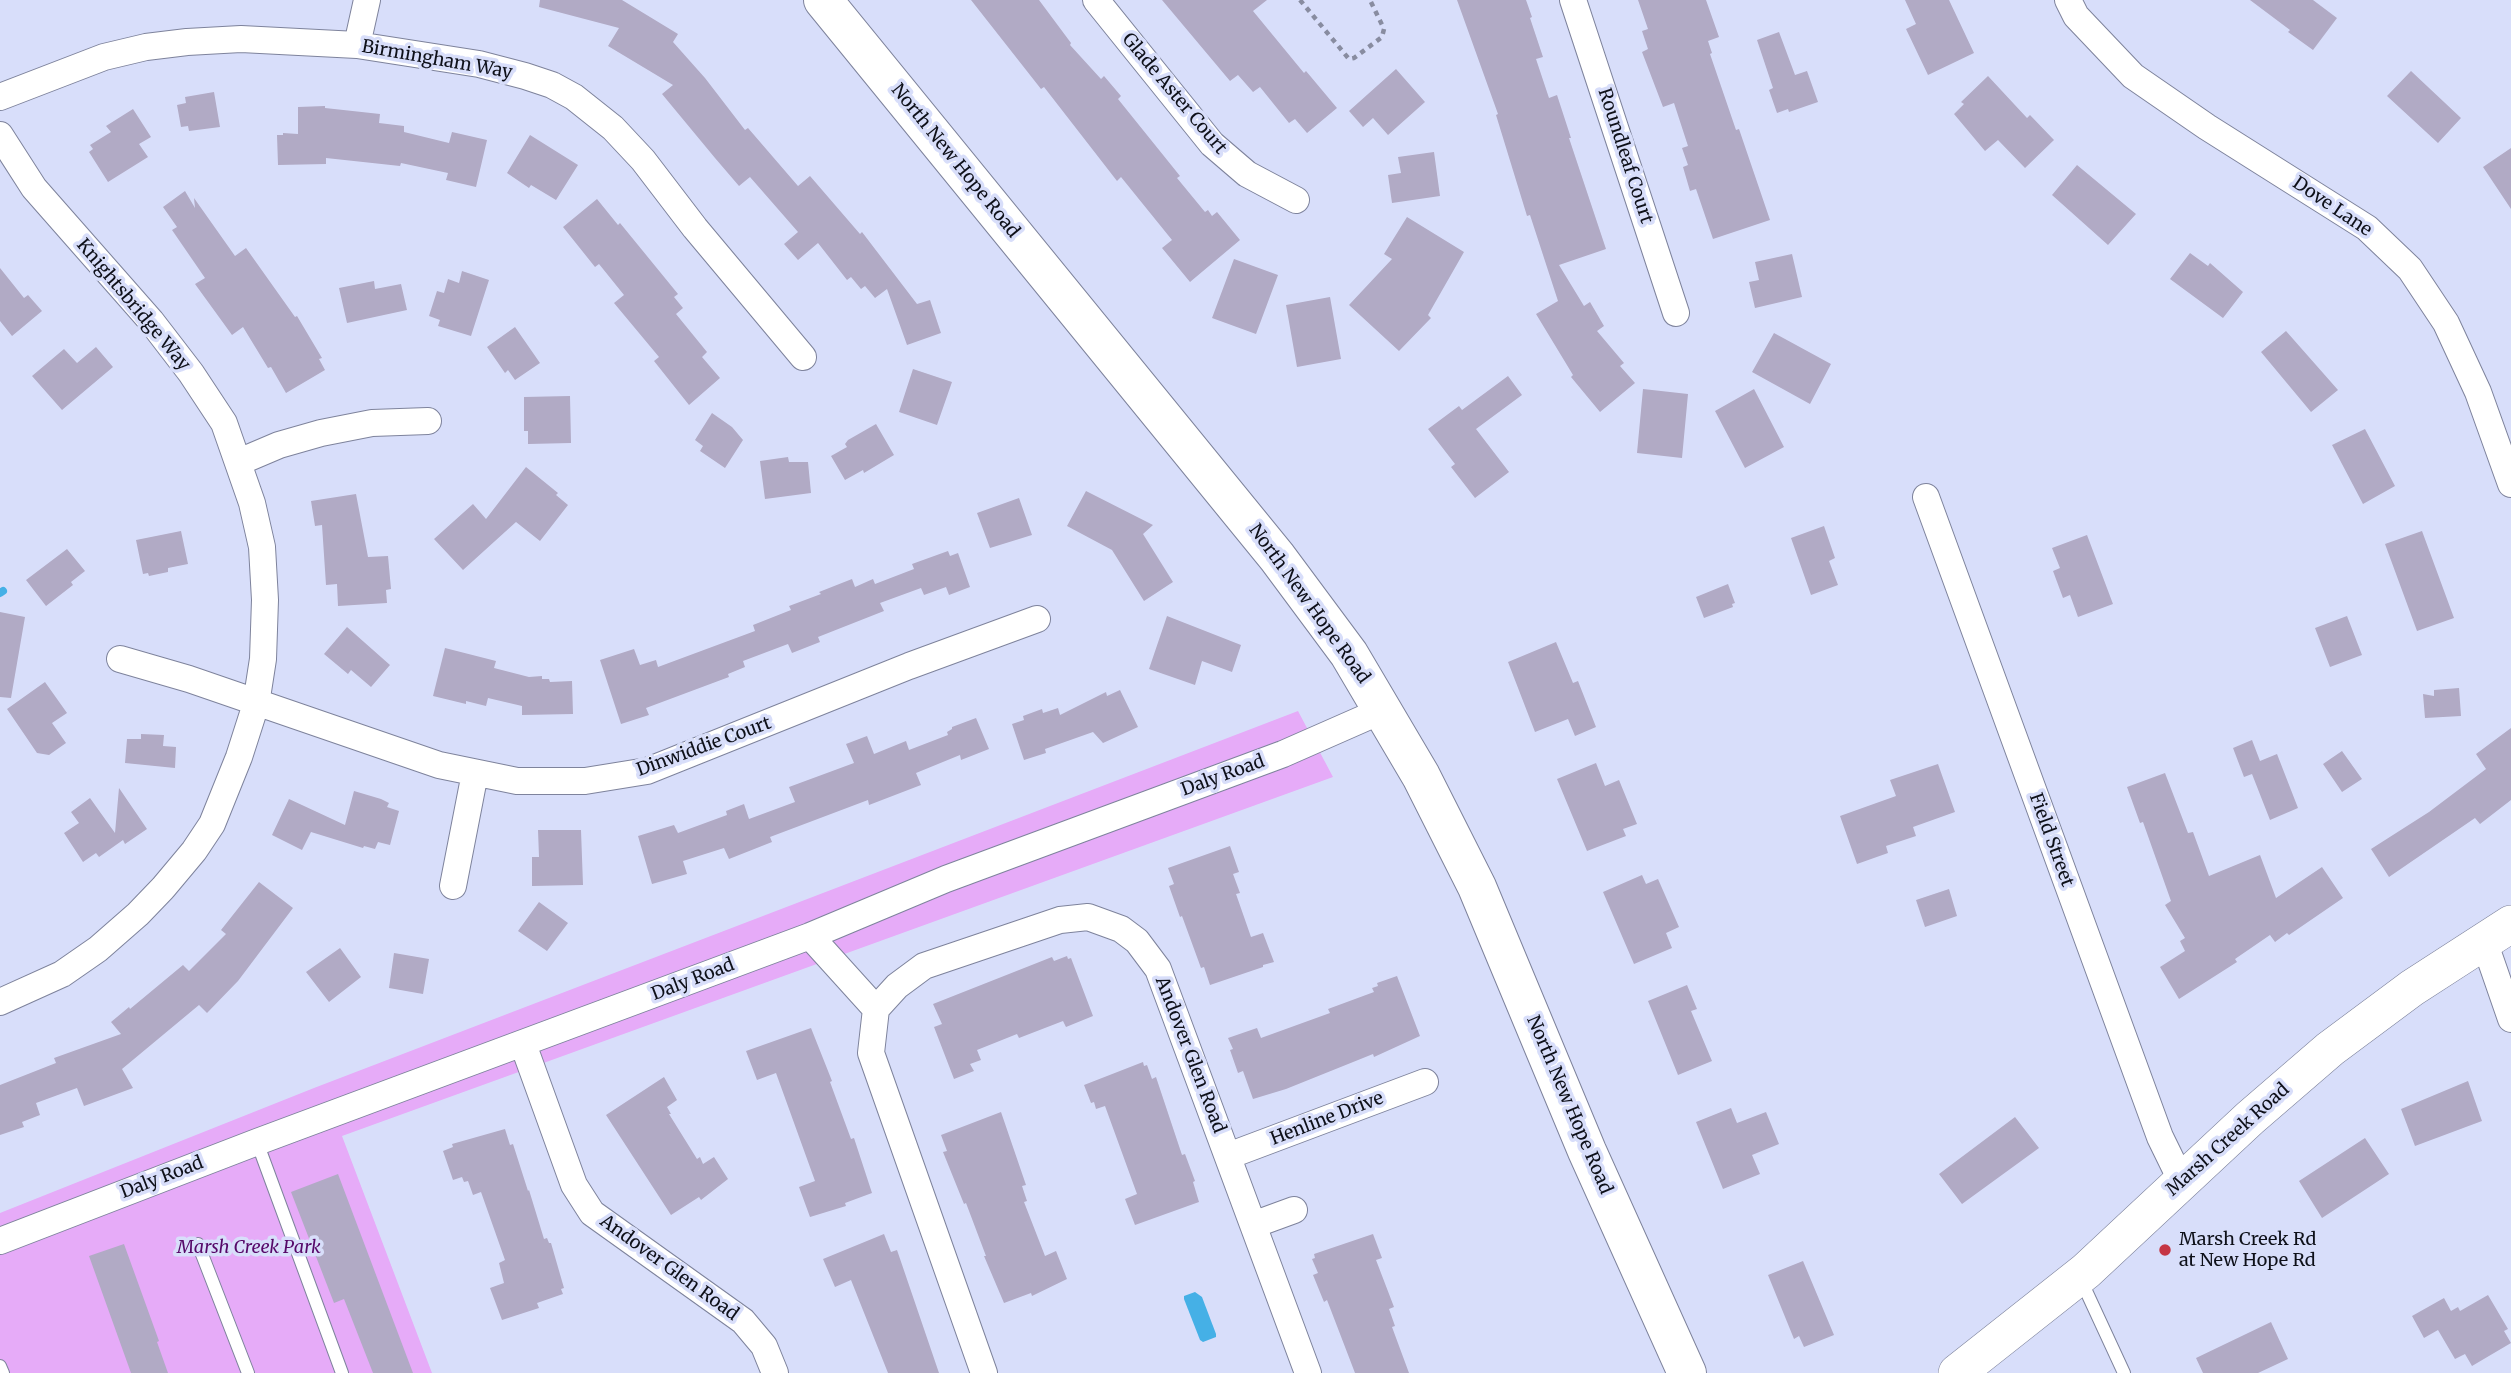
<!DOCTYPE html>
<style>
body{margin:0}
canvas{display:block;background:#d8defa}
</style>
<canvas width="2511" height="1373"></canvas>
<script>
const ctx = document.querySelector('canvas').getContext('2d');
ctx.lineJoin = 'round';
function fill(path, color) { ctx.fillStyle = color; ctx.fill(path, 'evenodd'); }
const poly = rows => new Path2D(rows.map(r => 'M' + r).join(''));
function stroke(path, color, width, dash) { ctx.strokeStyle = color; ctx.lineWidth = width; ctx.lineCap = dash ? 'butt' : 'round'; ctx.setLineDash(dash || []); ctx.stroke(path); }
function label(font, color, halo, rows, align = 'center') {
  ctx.font = font + ' Merriweather,serif'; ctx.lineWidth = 7; ctx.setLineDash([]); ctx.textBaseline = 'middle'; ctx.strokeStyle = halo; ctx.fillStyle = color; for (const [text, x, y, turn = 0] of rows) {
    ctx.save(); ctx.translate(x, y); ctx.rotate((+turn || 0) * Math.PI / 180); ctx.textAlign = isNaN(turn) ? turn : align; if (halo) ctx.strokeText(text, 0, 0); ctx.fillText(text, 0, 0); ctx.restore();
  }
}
fill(poly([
 [1298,711,1333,777,342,1136,432,1373,0,1373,0,1213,314,1088]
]), '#e6abf8');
fill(poly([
 [1195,1292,1202,1297,1216,1334,1216,1337,1203,1342,1200,1340,1184,1299,1184,1296]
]), '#45b0e6');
stroke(poly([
 [0,593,3,591]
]), '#45b0e6', 8);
fill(poly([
 [540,0,622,0,678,34,673,42,705,78,745,130,748,128,798,186,810,176,860,234,862,232,917,304,930,300,941,333,907,345,887,289,875,298,865,286,861,289,851,277,847,280,818,243,798,260,784,244,798,232,750,177,739,186,715,158,662,94,673,85,608,46,619,28,539,7],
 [971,0,1039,0,1071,43,1070,45,1101,79,1104,76,1121,96,1118,99,1180,176,1177,178,1205,212,1208,210,1212,216,1217,212,1240,240,1190,282,1162,248,1172,240,1121,177,1117,181,1044,87,1041,89],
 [1162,0,1267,0,1253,11,1304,73,1306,71,1337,108,1307,133,1295,119,1289,123,1260,87,1253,92,1238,75,1230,81],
 [1457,0,1526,0,1532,17,1530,18,1543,57,1536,59,1549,98,1557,95,1571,138,1569,138,1606,249,1559,265,1584,306,1590,302,1604,326,1597,331,1624,363,1620,366,1635,383,1600,412,1571,377,1573,375,1536,314,1558,301,1530,215,1527,216,1496,115,1498,114],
 [1638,0,1706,0,1719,37,1708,41,1712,53,1710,54,1736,130,1739,129,1770,220,1713,239,1696,189,1690,191,1683,167,1688,165,1682,148,1688,146,1674,103,1663,107,1642,52,1648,49,1642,31,1648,29],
 [1905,0,1949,0,1974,53,1928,75,1906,29,1916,24],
 [2250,0,2313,0,2337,18,2313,50,2288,32,2290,30],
 [1779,32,1795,75,1807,71,1818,102,1789,112,1788,109,1777,113,1769,90,1773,88,1757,40],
 [1396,69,1425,102,1388,135,1373,118,1363,127,1349,111],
 [2411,71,2461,118,2438,143,2387,96],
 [1988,76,2027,118,2030,115,2054,140,2025,168,1998,140,1985,151,1954,114,1964,104,1961,102],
 [214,92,220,127,189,131,188,126,181,127,177,105,186,103,185,97],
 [325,106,325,108,380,114,379,123,404,126,404,132,449,143,452,132,487,140,476,187,446,180,448,173,401,163,400,166,326,158,326,164,278,165,277,135,283,135,283,133,298,134,298,107],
 [133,109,151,137,139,144,148,157,108,182,89,152,93,149,90,145,111,132,106,126],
 [530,135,578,165,556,200,531,185,529,188,507,173],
 [2511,148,2511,209,2483,167],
 [1434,152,1440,196,1392,203,1388,175,1401,173,1398,157],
 [2077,165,2136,214,2108,245,2052,195],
 [185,191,195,208,194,198,235,256,246,248,295,317,297,316,322,358,319,359,325,370,286,393,271,367,268,368,243,327,232,335,195,284,205,278,172,230,177,227,163,207],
 [597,199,618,225,620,223,678,294,674,297,683,308,676,314,707,352,702,357,720,378,689,405,654,361,659,357,614,303,624,295,599,264,595,267,563,227],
 [1407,217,1464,252,1428,315,1431,318,1399,351,1349,305,1392,259,1384,254],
 [2190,253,2208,266,2210,263,2243,292,2223,318,2170,279],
 [1792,254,1802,297,1755,308,1749,282,1759,280,1755,262],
 [1234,259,1278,275,1256,334,1212,318],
 [0,268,24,298,28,295,42,311,12,336,0,321],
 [462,271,489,280,471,336,438,326,440,320,429,316,437,291,444,293,448,279,459,283],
 [374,281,375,289,401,284,407,310,347,323,339,288],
 [1330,297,1341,359,1297,367,1286,305],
 [515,327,540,363,515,380,508,370,505,373,487,347],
 [2286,331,2338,390,2311,412,2261,352],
 [1774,333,1831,364,1810,404,1752,372],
 [96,347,113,367,62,410,32,376,64,349,77,363],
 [913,369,952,382,937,425,899,412],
 [1508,376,1522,395,1476,429,1509,472,1475,498,1451,467,1455,464,1428,429,1459,406,1462,410],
 [1643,389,1688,394,1682,458,1637,453],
 [1754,389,1784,447,1745,468,1715,411],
 [570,396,571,443,528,444,528,431,524,431,524,397],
 [712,413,732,427,743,440,725,468,700,451,703,446,695,440],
 [876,424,894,455,864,473,863,470,845,480,831,456,847,447,845,444,848,440],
 [2365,429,2395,486,2363,504,2332,445],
 [788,457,789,462,808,462,811,493,765,499,760,461],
 [526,467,558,493,556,495,568,505,540,541,516,522,463,570,434,539,473,504,486,519],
 [1086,491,1153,525,1143,534,1173,582,1144,601,1112,550,1067,526],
 [356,494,368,557,388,556,391,589,386,590,387,603,338,606,337,584,326,585,322,525,315,526,311,501],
 [1019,498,1032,535,990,548,977,513],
 [1824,526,1835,558,1829,561,1838,585,1811,595,1791,538],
 [181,531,188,564,168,568,168,572,149,576,148,573,143,574,136,540],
 [2422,531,2454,618,2417,631,2385,544],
 [2087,535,2113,604,2078,617,2070,595,2063,598,2053,571,2060,568,2052,548],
 [67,549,85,571,71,582,73,585,46,606,26,580],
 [948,551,950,556,958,553,970,587,949,595,946,587,924,595,921,588,880,603,884,611,818,637,820,642,792,653,788,644,743,661,745,667,728,674,729,677,646,708,649,715,621,724,600,660,634,649,640,665,656,660,658,667,755,631,753,625,791,610,789,606,821,594,819,592,852,579,855,587,873,579,875,584,914,569,912,564],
 [1728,584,1735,603,1732,604,1733,607,1704,618,1696,597],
 [0,612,25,617,11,698,0,697],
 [1167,616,1241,645,1232,672,1202,661,1195,685,1149,669],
 [2347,616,2362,655,2330,667,2315,628],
 [347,627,390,665,371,687,351,670,348,674,324,654],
 [1556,642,1573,683,1578,681,1596,727,1575,736,1568,719,1535,732,1508,662],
 [445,648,496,661,494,668,529,677,542,676,542,679,549,679,550,682,572,681,573,714,522,715,522,706,488,698,486,706,466,701,466,704,433,696],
 [45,682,67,713,52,723,66,743,49,755,37,753,7,709],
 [2459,688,2461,716,2425,718,2423,694,2434,696,2434,690],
 [1120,690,1138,727,1103,743,1093,732,1045,749,1046,753,1024,760,1012,724,1024,720,1023,716,1042,709,1043,713,1058,708,1060,715,1106,692,1107,696],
 [976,718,989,749,961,760,960,755,916,773,921,785,869,805,868,800,770,837,772,842,729,859,724,848,683,861,687,874,652,884,638,836,674,825,678,833,727,815,726,811,744,804,749,819,795,802,789,787,854,763,846,744,867,736,874,754,906,741,909,750,948,735,947,732,952,729,952,727],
 [2511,728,2511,800,2480,824,2475,818,2389,877,2371,849,2429,812,2486,769,2476,754],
 [141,734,164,735,163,746,176,747,175,768,125,763,127,739,141,739],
 [2252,740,2260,761,2277,754,2298,808,2270,820,2252,774,2244,777,2233,748],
 [2342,751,2362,779,2342,792,2323,764],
 [1596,763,1605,786,1619,780,1637,824,1623,829,1626,836,1587,851,1557,779],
 [1938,764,1955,812,1913,827,1916,836,1886,846,1888,853,1857,864,1840,816,1896,796,1890,780],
 [2165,773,2188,833,2193,832,2209,876,2260,855,2276,898,2322,867,2343,898,2289,935,2287,933,2275,942,2270,935,2235,959,2237,962,2179,999,2160,967,2185,951,2180,941,2185,938,2165,905,2171,901,2143,822,2140,823,2127,787],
 [119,788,147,829,125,844,123,840,99,857,96,853,83,862,64,833,79,823,71,812,90,798,115,833],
 [354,791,381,799,389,803,387,807,399,811,390,845,378,842,375,849,364,846,363,848,311,832,302,850,272,835,289,799,345,825],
 [538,830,581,830,583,885,532,886,532,857,539,857],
 [1230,846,1239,872,1233,874,1240,893,1236,894,1251,937,1263,933,1274,962,1263,965,1263,967,1210,985,1204,967,1201,968,1182,916,1180,917,1169,886,1174,884,1168,868],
 [1642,875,1646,884,1658,879,1679,927,1666,933,1672,948,1634,964,1603,892],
 [259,882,293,908,238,981,207,1013,199,1005,122,1069,133,1088,84,1106,77,1088,36,1103,40,1115,22,1122,24,1127,0,1135,0,1085,56,1063,54,1058,121,1034,111,1022,129,1007,130,1009,183,965,189,971,226,934,221,930],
 [1949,889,1957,916,1925,927,1916,900],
 [539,902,568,923,547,951,518,931],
 [340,948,361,977,329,1002,306,972],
 [394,953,429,959,423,994,389,988],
 [1067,956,1068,959,1071,958,1093,1016,1066,1027,1063,1021,1019,1038,1017,1034,977,1050,981,1060,970,1064,974,1071,954,1079,934,1027,942,1024,933,1004,1052,957,1054,961],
 [1397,976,1420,1036,1374,1057,1373,1054,1286,1089,1253,1099,1243,1071,1238,1073,1230,1050,1233,1049,1228,1038,1257,1028,1261,1038,1330,1013,1328,1009,1374,992,1372,988,1378,986,1377,983],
 [1687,985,1697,1009,1691,1011,1712,1061,1678,1075,1648,1001],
 [811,1028,832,1081,830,1082,851,1139,854,1138,872,1193,845,1203,846,1206,810,1217,799,1187,815,1181,776,1073,757,1080,746,1051],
 [1143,1062,1144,1066,1147,1065,1152,1079,1156,1077,1182,1155,1185,1154,1195,1181,1193,1182,1199,1202,1135,1225,1125,1199,1137,1194,1105,1106,1096,1109,1094,1102,1091,1103,1084,1085],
 [664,1077,677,1100,667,1107,671,1114,669,1114,697,1159,700,1157,703,1164,714,1157,728,1179,701,1200,699,1197,671,1215,606,1115],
 [2468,1081,2482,1121,2415,1146,2401,1109],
 [1731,1108,1737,1123,1766,1112,1779,1144,1752,1155,1760,1174,1723,1189,1696,1122],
 [1001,1112,1026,1185,1022,1186,1027,1201,1024,1202,1045,1256,1056,1251,1067,1279,1032,1296,1031,1293,1004,1303,984,1256,986,1256,966,1203,964,1204,943,1152,947,1151,941,1135],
 [2015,1117,2039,1148,1962,1204,1939,1174],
 [505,1129,510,1145,513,1144,528,1191,529,1190,544,1239,547,1238,549,1243,551,1243,564,1288,561,1289,563,1294,537,1303,539,1308,502,1320,490,1288,504,1283,499,1263,505,1260,481,1192,473,1195,468,1181,464,1182,462,1177,453,1180,443,1151,453,1147,452,1144],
 [2365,1138,2389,1174,2322,1218,2299,1181],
 [338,1174,413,1373,373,1373,344,1299,334,1303,291,1192],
 [884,1234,891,1252,897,1250,939,1373,888,1373,851,1280,835,1287,823,1259],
 [1373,1234,1382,1258,1376,1260,1394,1307,1389,1309,1395,1326,1392,1327,1409,1373,1355,1373,1327,1300,1324,1302,1313,1275,1318,1273,1312,1259,1315,1258,1314,1254],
 [124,1244,159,1341,157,1342,168,1373,131,1373,89,1256],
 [1803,1261,1834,1335,1804,1347,1799,1336,1794,1339,1768,1275],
 [2488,1295,2508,1329,2504,1331,2511,1343,2472,1366,2465,1354,2455,1359,2438,1330,2424,1338,2412,1316,2444,1298,2451,1311,2458,1307,2460,1311],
 [2271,1322,2288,1359,2258,1373,2203,1373,2196,1358]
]), '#b1aac5');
const lane = poly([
 [257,1142,342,1373],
 [198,1244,248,1373],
 [2081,1280,2124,1373],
 [0,1366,3,1373]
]);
const street = poly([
 [1096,0,1212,144,1247,174,1296,200],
 [1573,0,1676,313],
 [2068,0,2076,16,2133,76,2207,127,2367,228,2410,269,2446,323,2478,392,2511,484],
 [357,45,367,0],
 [0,97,104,57,146,47,187,42,241,39,357,45,479,64,525,76,552,85,574,97,613,128,643,160,695,228,803,357],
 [0,135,34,188,151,321,191,373,224,423,252,503,262,547,265,600,263,659,256,704,239,757,212,824,194,851,163,888,138,914,98,949,62,974,0,1002],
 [239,462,279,445,321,433,372,423,428,421],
 [1926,497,2160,1137,2182,1182],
 [120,659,189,679,439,765,517,781,585,781,647,771,909,666,1037,619],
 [453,886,475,773],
 [810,936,876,1009],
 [2484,941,2511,1019],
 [523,1044,574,1185,592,1213,743,1321,764,1346,775,1373],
 [1228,1156,1425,1082],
 [1253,1225,1294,1210],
 [0,1241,257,1142,810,936,946,879,1283,754,1383,710],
 [984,1373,871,1053,876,1009,897,986,924,966,1060,920,1088,917,1121,929,1137,941,1158,969,1308,1373]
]);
const secondary = poly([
 [1957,1373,2086,1271,2250,1118,2330,1049,2412,988,2511,924]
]);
const primary = poly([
 [823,0,1277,557,1349,654,1421,776,1477,887,1587,1151,1687,1373]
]);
stroke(lane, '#7e839c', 14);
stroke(street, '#7e839c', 28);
stroke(secondary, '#7e839c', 38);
stroke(primary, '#7e839c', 40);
stroke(poly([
 [1300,0,1349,59,1354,58,1382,37,1384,29,1370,0]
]), '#888ca0', 4.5, [5, 5]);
stroke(lane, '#fff', 12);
stroke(street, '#fff', 26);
stroke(secondary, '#fff', 37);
stroke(primary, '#fff', 38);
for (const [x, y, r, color] of [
 [2165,1250,7,"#c53544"]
]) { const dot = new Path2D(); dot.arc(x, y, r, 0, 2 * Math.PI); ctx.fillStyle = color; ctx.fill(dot); stroke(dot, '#d8defa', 2.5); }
label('18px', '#0e1019', '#d8defa', [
 ["Birmingham Way",437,60,10],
 ["Glade Aster Court",1174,94,50],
 ["Roundleaf Court",1625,156,72],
 ["North New Hope Road",955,161,51],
 ["Dove Lane",2332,207,34],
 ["Knightsbridge Way",133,305,50],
 ["North New Hope Road",1309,604,54],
 ["Dinwiddie Court",704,747,-20],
 ["Daly Road",1223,776,-20],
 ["Field Street",2051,840,70],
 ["Daly Road",693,980,-21],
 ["Andover Glen Road",1190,1055,69],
 ["North New Hope Road",1569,1105,67],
 ["Henline Drive",1327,1119,-21],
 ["Marsh Creek Road",2228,1140,-42],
 ["Daly Road",162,1178,-21],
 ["Andover Glen Road",669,1268,36]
]);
label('18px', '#0e1019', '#d8defa', [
 ["Marsh Creek Rd",2179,1240],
 ["at New Hope Rd",2179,1261]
], 'left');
label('italic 18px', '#560869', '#d8defa', [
 ["Marsh Creek Park",249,1248]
]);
</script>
